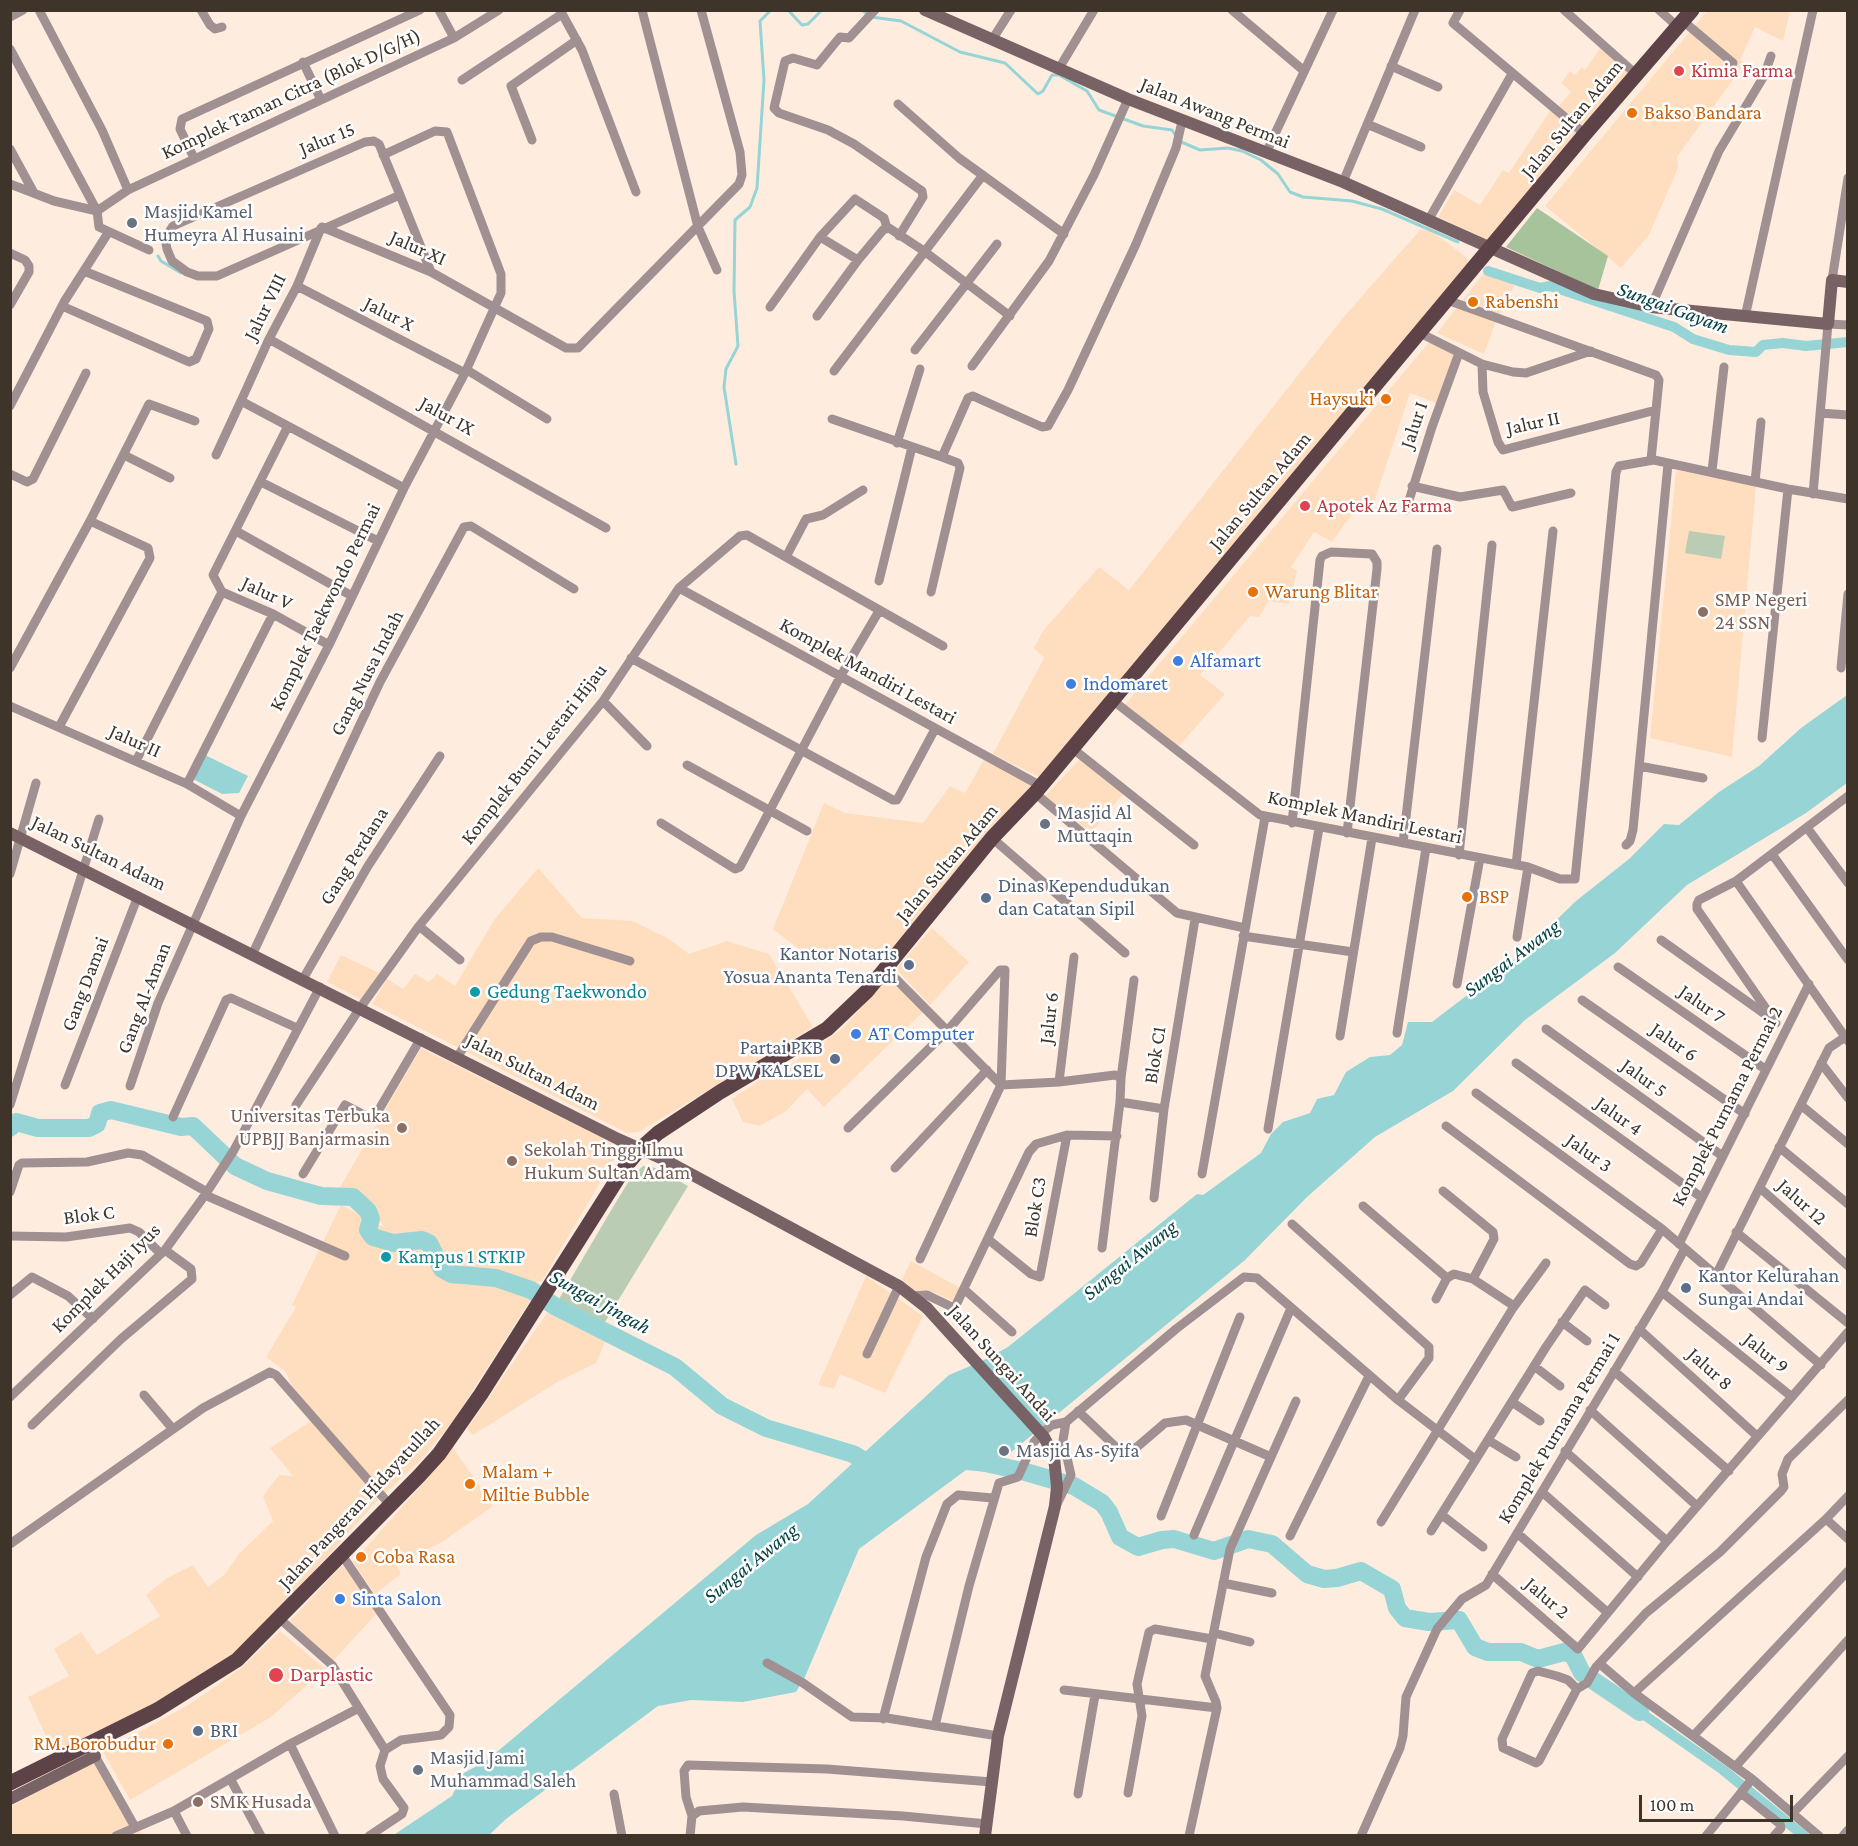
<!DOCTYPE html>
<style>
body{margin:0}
#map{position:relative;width:1858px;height:1846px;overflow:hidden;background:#feeddf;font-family:"Crimson Pro",serif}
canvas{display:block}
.frame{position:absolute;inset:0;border:12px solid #3e342a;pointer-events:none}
.scale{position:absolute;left:1639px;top:1795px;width:154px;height:27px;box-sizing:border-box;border:3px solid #3e342a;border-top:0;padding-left:8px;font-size:18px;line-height:21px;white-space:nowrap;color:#3e342a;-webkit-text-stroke:4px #fefefe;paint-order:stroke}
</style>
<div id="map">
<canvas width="1858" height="1846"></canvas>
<div class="frame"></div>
<div class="scale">100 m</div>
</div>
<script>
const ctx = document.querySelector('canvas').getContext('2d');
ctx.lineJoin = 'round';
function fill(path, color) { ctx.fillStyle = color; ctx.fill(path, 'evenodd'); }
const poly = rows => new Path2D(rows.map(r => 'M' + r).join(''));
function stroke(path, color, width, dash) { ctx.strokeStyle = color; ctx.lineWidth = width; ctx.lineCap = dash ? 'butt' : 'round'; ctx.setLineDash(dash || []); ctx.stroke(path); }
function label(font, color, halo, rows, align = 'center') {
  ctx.font = font + ' "Crimson Pro",serif'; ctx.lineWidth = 5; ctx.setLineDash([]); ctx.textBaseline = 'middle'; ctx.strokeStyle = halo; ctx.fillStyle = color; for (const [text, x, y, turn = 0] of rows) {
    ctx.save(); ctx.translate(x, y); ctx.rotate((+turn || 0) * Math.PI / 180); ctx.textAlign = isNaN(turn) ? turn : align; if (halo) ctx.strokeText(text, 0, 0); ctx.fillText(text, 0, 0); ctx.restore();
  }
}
fill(poly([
 [1707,11,1790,11,1783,41,1755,27,1740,60,1745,63,1677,157,1678,168,1649,235,1621,268,1545,206],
 [1603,44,1637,71,1588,129,1559,106,1571,92,1561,83,1570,71,1575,75,1582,67,1585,70],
 [1550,111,1583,135,1490,241,1438,217,1454,190,1480,205,1503,170,1509,173],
 [1420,230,1431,231,1466,257,1470,264,1041,778,993,754,1044,658,1034,648,1043,631,1099,567,1129,590,1342,319],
 [1486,270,1503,277,1514,286,1495,324,1484,354,1437,333],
 [1431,340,1458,351,1443,406,1410,393,1371,511,1359,504,1332,542,1314,532,1291,567,1297,570,1289,604,1269,601,1259,617,1250,616,1200,675,1225,694,1177,748,1123,707],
 [1676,470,1756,486,1732,757,1650,738],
 [1081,758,1124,793,1091,833,1045,796],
 [984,760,1032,785,891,957,880,954,804,953,773,929,824,803,845,813,923,823,950,786,965,793],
 [538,868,582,918,633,921,669,939,689,954,727,941,769,954,813,1027,639,1132,627,1133,372,1004,387,979,403,989,415,974,429,982,437,974,455,986,494,920],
 [932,928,969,962,930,1005,896,969],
 [341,955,379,973,362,1000,327,982],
 [892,978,925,1010,824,1107,807,1089,786,1111,760,1126,743,1122,732,1099,766,1076,791,1064,842,1029,885,981],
 [421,1048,612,1143,616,1152,614,1159,542,1281,538,1281,536,1284,444,1266,439,1251,428,1237,397,1235,410,1243,415,1241,424,1245,430,1253,429,1264,470,1278,487,1279,526,1291,533,1296,454,1420,420,1461,378,1500,255,1637,213,1673,150,1708,54,1754,28,1697,69,1676,54,1649,81,1632,97,1655,160,1616,146,1595,167,1578,193,1565,208,1587,224,1575,239,1554,273,1521,263,1496,279,1475,293,1476,270,1448,311,1421,314,1413,291,1384,286,1372,266,1357,296,1307,292,1305,341,1205,385,1228,371,1207,339,1189],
 [911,1261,964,1290,960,1304,935,1293,915,1291,902,1279],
 [866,1276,923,1316,885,1393,840,1374,834,1389,818,1385],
 [547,1313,605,1342,596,1363,559,1381,473,1435,467,1429],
 [452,1446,493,1506,442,1542,396,1565,401,1574,375,1594,353,1562,435,1470],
 [341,1566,346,1566,378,1612,332,1662,290,1621],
 [280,1631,325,1669,271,1717,130,1800,103,1752,188,1705,219,1684,242,1667],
 [93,1761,120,1807,143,1835,11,1835,10,1807]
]), '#fedebf');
fill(poly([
 [1689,531,1725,536,1721,559,1685,553],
 [643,1166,656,1168,688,1186,605,1322,559,1299,613,1207,632,1176]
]), '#baccb4');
fill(poly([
 [1537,208,1608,256,1598,290,1506,247]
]), '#a6c39c');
fill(poly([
 [1847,695,1847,783,1806,813,1687,885,1615,953,1525,1020,1453,1091,1375,1137,1307,1197,1245,1260,987,1472,966,1470,859,1549,805,1677,796,1692,743,1702,691,1700,658,1706,506,1819,489,1835,392,1836,452,1796,462,1774,486,1761,756,1535,808,1504,949,1375,982,1361,1008,1347,1197,1194,1203,1195,1261,1153,1271,1134,1283,1122,1310,1113,1317,1099,1334,1095,1346,1072,1370,1057,1390,1055,1402,1045,1408,1022,1432,1022,1521,954,1576,901,1629,859,1664,824,1679,825,1719,792,1759,766,1801,728],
 [205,755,248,776,239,793,222,794,193,779]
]), '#97d4d6');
stroke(poly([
 [788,10,802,25,808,24,822,10],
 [862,10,871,17,901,21,960,52,1005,63,1038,94,1043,91,1052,75,1059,75,1087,91,1099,110,1143,126,1172,130,1176,136],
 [1179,141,1200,150,1228,148,1242,151,1261,160,1278,174,1290,192,1303,197,1352,201,1382,209,1458,242],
 [158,256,161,261,181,273],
 [736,464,724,387,726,369,738,346,734,291,735,220,750,207,757,188,764,80,760,21,771,10]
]), '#97d4d6', 3);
stroke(poly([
 [1488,271,1540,288,1550,286,1674,327,1693,339,1729,350,1756,352,1763,345,1783,343,1806,346,1848,342],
 [1640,1712,1723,1770,1804,1836]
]), '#97d4d6', 10);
stroke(poly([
 [10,1128,16,1122,38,1128,89,1128,97,1124,100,1113,111,1110,181,1127,193,1126,235,1166,267,1181,321,1196,353,1197,368,1211,371,1219,368,1230,373,1237,393,1243,422,1240,429,1243,442,1269,451,1274,496,1278,531,1290,556,1307,675,1367,722,1406,766,1428,853,1454,879,1470],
 [971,1460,1022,1471,1074,1486,1102,1503,1109,1512,1120,1537,1138,1547,1162,1540,1174,1539,1214,1551,1248,1539,1272,1544,1307,1574,1324,1579,1337,1578,1361,1571,1392,1589,1397,1608,1405,1618,1429,1622,1459,1620,1475,1647,1488,1652,1521,1652,1538,1659,1564,1652,1573,1655,1582,1673,1640,1712]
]), '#97d4d6', 18);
stroke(poly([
 [39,10,102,130,128,190],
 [201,10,210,25,215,29,222,27],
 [439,10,454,38],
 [560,10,582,50,636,192],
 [642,10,698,227,717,270],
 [875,10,849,38,840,37,817,65,793,58,785,61,774,108,779,113,828,130,854,144,922,191,923,197,899,236],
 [1232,10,1303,70],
 [1460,10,1453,23,1585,134],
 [1564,10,1637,75],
 [1659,10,1678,27],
 [10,17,23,10],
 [1683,21,1733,63],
 [992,40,1011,10],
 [10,49,97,211,99,227,149,250],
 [303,62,321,100],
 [1391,66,1438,87],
 [1058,70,1094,10],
 [462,80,562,14],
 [898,104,959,158,1064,234],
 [1367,124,1421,147],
 [532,140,511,86,577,40],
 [10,149,34,193],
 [1266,153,1333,10],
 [194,158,180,129,182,119,420,10],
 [1343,182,1415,10],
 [10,184,54,201,97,211,128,190,454,38,499,10],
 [400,195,217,276,198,276,187,272,172,261,167,249,165,238,173,226,365,142,374,141,379,144,400,195,431,272],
 [1429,219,1512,74],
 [322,227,431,272,566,348,578,348,739,184,742,175,740,152,701,10],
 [321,228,297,286,269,339,241,401,404,488],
 [820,237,858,260],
 [10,253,25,260,29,266,29,272,10,305],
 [1832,280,1848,178],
 [297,286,465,373],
 [1447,300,1656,375,1659,380,1651,460],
 [62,306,189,362,196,359,209,329,207,321,84,271],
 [770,307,820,237,855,199,884,218,887,228],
 [1651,307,1719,151,1764,76,1771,56],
 [817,316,858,260,883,230,889,228,924,251,1010,316],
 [1745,317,1813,10],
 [1420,333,1482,364,1513,372,1526,373,1591,351],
 [269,339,606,528],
 [915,350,997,244],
 [1482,364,1483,392,1498,442,1503,450,1656,410],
 [972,366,1049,261,1094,175,1128,99],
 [467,370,547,419],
 [834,371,983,175],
 [10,406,64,302,108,233],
 [1820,413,1848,415],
 [832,419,942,457],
 [288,426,213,575,222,592,273,614,329,645],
 [897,443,920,369],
 [124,455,170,478],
 [216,455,241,401],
 [1712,471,1724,367],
 [10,474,27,482,33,479,86,373],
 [261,482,378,541],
 [1755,482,1761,422],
 [1412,486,1460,497,1503,490,1512,507,1571,493],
 [1813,494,1828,324,1848,325],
 [1406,510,1432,427,1459,353],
 [90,521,149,404,195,421],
 [236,531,352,596],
 [786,557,806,519,823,515,863,490],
 [879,581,912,447],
 [679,588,1041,786],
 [931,592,960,468,958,463,942,457,968,398,973,396,1042,427,1048,426,1068,390,1136,244,1176,148,1182,121],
 [631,658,893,800,897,800,935,729],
 [10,668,90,521,148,548,150,558,59,727],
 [1841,668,1848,594],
 [1111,699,1260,815,1528,867,1560,879,1575,879,1616,472,1619,466,1654,460,1788,489,1848,499],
 [603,701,647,746],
 [10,706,187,784,241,816],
 [1762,738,1788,489],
 [1072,748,1194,845],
 [136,761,222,592],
 [687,765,807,831],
 [1639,766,1703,778],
 [187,784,273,614],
 [1035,793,1177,913,1245,928],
 [661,823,735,869,740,867,840,677,879,611],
 [1292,823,1320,560,1322,556,1331,552,1372,554,1377,562,1377,569,1347,833],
 [1808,829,1848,883],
 [992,838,1125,953],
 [1403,843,1437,549],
 [1626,845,1630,841,1633,830,1668,464],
 [1772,854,1848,960],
 [1459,855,1492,545],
 [1516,865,1553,531],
 [10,874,36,783],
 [1736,881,1848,1041],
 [419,926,460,960],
 [1243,936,1353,952],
 [1517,937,1528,867],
 [1661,940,1769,1017],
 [253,953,380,682,464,527,471,526,574,589],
 [1618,967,1765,1069],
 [887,970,1001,1085,1059,1082,1115,1075,1121,1078,1120,1102,1164,1109],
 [303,979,368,866,440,756],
 [1457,984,1480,858],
 [1582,1000,1745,1114],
 [1776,1023,1697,909,1697,904,1699,900,1736,881,1848,796],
 [1546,1029,1721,1155],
 [1397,1033,1426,848],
 [1340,1036,1372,838],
 [458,1056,531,941,541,937,552,937,630,961],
 [1516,1063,1701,1197],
 [1821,1063,1848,1098],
 [1121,1078,1134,980],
 [1059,1082,1074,957],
 [65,1085,138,896],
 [130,1086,158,1003,241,816,329,645,404,488,465,373,501,293,501,274,447,132,435,131,383,155],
 [1476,1093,1662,1229,1821,1365],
 [10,1105,99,819],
 [296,1105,360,1008,419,926,603,701,679,588,740,536,747,535,943,646],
 [1802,1106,1848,1144],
 [173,1117,226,1000,231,998,297,1028],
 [1446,1126,1630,1264,1636,1266,1641,1263,1662,1229],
 [848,1128,948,1030,1000,970,1005,970,1001,1085,920,1259],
 [1268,1129,1319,828],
 [1779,1147,1848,1204],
 [895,1168,987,1070],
 [303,1174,345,1105,370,1118,374,1118,421,1038],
 [1202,1174,1265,817],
 [1760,1188,1848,1266],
 [10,1192,19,1165,22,1163,87,1162,128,1153,142,1155,207,1192],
 [205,1195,345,1256],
 [1154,1198,1164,1109,1195,919],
 [1363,1206,1447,1278,1454,1274,1473,1279],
 [1292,1224,1429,1347,1429,1358,1398,1400,1475,1459],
 [1736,1232,1848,1323],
 [10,1236,66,1237,130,1228,139,1232,161,1254],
 [989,1240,1031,1274,1040,1277,1067,1135],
 [1679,1244,1809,984],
 [1102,1248,1120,1102],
 [1716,1275,1829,1048,1848,1035],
 [965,1290,1012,1332],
 [1662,1292,1792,1397],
 [10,1295,32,1277,68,1296,93,1319],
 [913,1296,927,1295,952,1307,956,1305,1029,1152,1036,1144,1067,1135,1117,1136],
 [1436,1299,1447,1278],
 [1513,1308,1546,1263],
 [1562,1322,1587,1341],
 [1639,1329,1757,1436],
 [867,1354,899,1286],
 [1534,1366,1560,1386],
 [1614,1371,1729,1471],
 [144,1395,172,1428],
 [10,1397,165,1250,205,1195,234,1150,320,987],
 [1512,1402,1540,1421],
 [1590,1410,1697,1506],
 [1078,1411,1120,1451,1137,1447,1165,1423,1186,1420,1271,1457],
 [32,1425,121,1339,192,1279,191,1269,165,1250],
 [1488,1440,1516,1457],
 [1565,1451,1667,1541],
 [1542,1492,1638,1577],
 [1057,1504,1071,1475,1063,1440,1066,1422,1176,1329,1244,1277,1257,1278,1398,1400],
 [1442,1515,1483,1547],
 [1161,1516,1240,1317],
 [1826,1519,1848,1539],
 [1381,1522,1513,1308,1511,1304,1473,1279,1494,1239,1493,1232,1443,1191],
 [1431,1531,1546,1347,1585,1290,1605,1305],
 [1517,1533,1607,1612],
 [1194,1535,1291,1308],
 [1290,1536,1369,1376],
 [10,1544,203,1408,270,1372,276,1375,390,1505],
 [342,1555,450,1715,449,1727,441,1735,401,1740,385,1750,380,1766,383,1779,404,1808,402,1814,369,1836],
 [1492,1574,1578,1649,1667,1541,1848,1332],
 [1223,1583,1272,1593],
 [280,1619,332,1665,385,1750],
 [1214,1633,1250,1642],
 [767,1663,803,1683,852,1717,887,1718,998,1736],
 [1600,1664,1634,1693,1752,1779,1819,1836],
 [1577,1689,1568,1680,1557,1676,1538,1671,1532,1673,1502,1739,1503,1748,1536,1763,1539,1761,1577,1689,1587,1683,1596,1667,1646,1613,1720,1552,1781,1491,1784,1487,1782,1474,1788,1459,1848,1400],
 [1064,1690,1217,1708],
 [1634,1693,1826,1519,1848,1496],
 [883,1719,926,1557,947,1504,958,1495,993,1498],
 [935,1726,969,1586,999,1483,1018,1477,1034,1442,1044,1431,1052,1425,1066,1422],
 [1694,1735,1848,1571],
 [290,1744,335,1836],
 [95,1756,135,1827],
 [1736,1766,1848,1640],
 [231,1780,261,1836],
 [1128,1793,1142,1716,1137,1684,1149,1632,1155,1629,1212,1639],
 [1741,1793,1780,1824,1781,1828,1774,1836],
 [614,1794,622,1836],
 [1078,1794,1095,1695],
 [174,1811,187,1836],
 [1794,1812,1848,1756],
 [692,1816,699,1811,743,1807,903,1816,987,1824],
 [116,1836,174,1811,290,1744,359,1708],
 [690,1836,692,1816,686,1797,684,1771,688,1765,827,1769,992,1782],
 [1189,1836,1217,1708,1216,1702,1205,1676,1230,1549,1296,1401],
 [1361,1836,1400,1748,1403,1736,1406,1697,1437,1629,1462,1599,1486,1585,1662,1292,1684,1250],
 [1706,1836,1752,1779],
 [1843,1836,1848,1830]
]), '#a09092', 9);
stroke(poly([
 [925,10,1128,99,1343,182,1594,294,1651,307,1828,324,1832,280,1848,282],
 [10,833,618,1139,663,1159,899,1286,927,1308],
 [10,1799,95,1756,89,1745],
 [985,1836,998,1736,1055,1506,1057,1487]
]), '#796266', 12);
stroke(poly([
 [10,1783,157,1710,237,1660,419,1476,439,1454,481,1394,625,1167,640,1149,658,1133,720,1092,827,1029,867,991,992,838,1035,793,1585,134,1692,10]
]), '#5d4247', 15);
stroke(poly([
 [927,1308,1044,1437,1054,1457,1057,1487]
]), '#796266', 12);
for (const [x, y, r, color] of [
 [1679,71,6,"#e0444e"],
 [1632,113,6,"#e8710a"],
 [132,223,6,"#6b7280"],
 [1473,302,6,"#e8710a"],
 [1386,399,6,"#e8710a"],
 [1305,506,6,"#e0444e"],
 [1253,592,6,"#e8710a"],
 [1703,612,6,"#8d6e63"],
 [1178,661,6,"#3f7fe0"],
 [1071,684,6,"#3f7fe0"],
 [1045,824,6,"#6b7280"],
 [1467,897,6,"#e8710a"],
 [986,898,6,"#5c6f8a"],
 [909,965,6,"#5c6f8a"],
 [475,992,6,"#0f9aa8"],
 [856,1034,6,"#3f7fe0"],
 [835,1059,6,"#5c6f8a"],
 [402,1128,6,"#8d6e63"],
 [512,1161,6,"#8d6e63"],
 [386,1257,6,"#0f9aa8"],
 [1686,1288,6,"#5c6f8a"],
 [1004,1451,6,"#6b7280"],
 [470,1484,6,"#e8710a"],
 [361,1557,6,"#e8710a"],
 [340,1599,6,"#3f7fe0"],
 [276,1675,8,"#e0444e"],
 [198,1731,6,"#5c6f8a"],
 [168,1744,6,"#e8710a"],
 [418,1770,6,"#6b7280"],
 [198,1802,6,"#8d6e63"]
]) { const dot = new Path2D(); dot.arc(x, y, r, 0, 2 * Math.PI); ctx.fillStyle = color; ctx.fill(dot); stroke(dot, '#fefefe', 2); }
label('20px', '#be3a42', '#fefefe', [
 ["Kimia Farma",1691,71],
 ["Apotek Az Farma",1317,506],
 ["Darplastic",290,1675]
], 'left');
label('20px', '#3e342a', '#fefefe', [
 ["Komplek Taman Citra (Blok D/G/H)",291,94,-25],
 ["Jalan Awang Permai",1215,113,22],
 ["Jalan Sultan Adam",1572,119,-50],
 ["Jalur 15",327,139,-22],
 ["Jalur XI",418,248,24],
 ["Jalur VIII",265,307,-64],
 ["Jalur X",389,314,27],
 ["Jalur IX",447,416,29],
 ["Jalur II",1533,423,-12],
 ["Jalur I",1414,425,-71],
 ["Jalan Sultan Adam",1260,491,-50],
 ["Jalur V",267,593,25],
 ["Komplek Taekwondo Permai",325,607,-64],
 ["Komplek Mandiri Lestari",868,671,29],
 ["Gang Nusa Indah",367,673,-63],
 ["Jalur II",135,741,24],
 ["Komplek Bumi Lestari Hijau",534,754,-52],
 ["Komplek Mandiri Lestari",1365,817,12],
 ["Jalan Sultan Adam",99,853,26],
 ["Gang Perdana",354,856,-58],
 ["Jalan Sultan Adam",947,863,-50],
 ["Gang Damai",85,984,-69],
 ["Gang Al-Aman",144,998,-69],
 ["Jalur 7",1702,1004,35],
 ["Jalur 6",1049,1018,-83],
 ["Jalur 6",1674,1042,35],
 ["Blok C1",1155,1055,-81],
 ["Jalan Sultan Adam",533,1072,27],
 ["Jalur 5",1644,1078,36],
 ["Komplek Purnama Permai 2",1727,1106,-63],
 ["Jalur 4",1619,1116,36],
 ["Jalur 3",1589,1153,36],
 ["Jalur 12",1802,1202,42],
 ["Blok C3",1035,1207,-81],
 ["Blok C",89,1215,-7],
 ["Komplek Haji Iyus",106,1278,-45],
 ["Jalur 9",1766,1353,39],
 ["Jalan Sungai Andai",1002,1363,48],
 ["Jalur 8",1710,1369,42],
 ["Komplek Purnama Permai 1",1559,1428,-59],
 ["Jalan Pangeran Hidayatullah",359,1503,-47],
 ["Jalur 2",1547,1598,41]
]);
label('20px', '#c56008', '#fefefe', [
 ["Bakso Bandara",1644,113],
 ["Rabenshi",1485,302],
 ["Haysuki",1374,399,"right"],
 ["Warung Blitar",1265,592],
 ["BSP",1479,897],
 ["Malam +",482,1472],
 ["Miltie Bubble",482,1495],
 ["Coba Rasa",373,1557],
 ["RM. Borobudur",156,1744,"right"]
], 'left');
label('20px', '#5b616d', '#fefefe', [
 ["Masjid Kamel",144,212],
 ["Humeyra Al Husaini",144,235],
 ["Masjid Al",1057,813],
 ["Muttaqin",1057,836],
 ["Masjid As-Syifa",1016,1451],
 ["Masjid Jami",430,1758],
 ["Muhammad Saleh",430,1781]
], 'left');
label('20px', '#785e54', '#fefefe', [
 ["SMP Negeri",1715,600],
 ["24 SSN",1715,623],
 ["Universitas Terbuka",390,1116,"right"],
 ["UPBJJ Banjarmasin",390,1139,"right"],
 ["Sekolah Tinggi Ilmu",524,1150],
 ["Hukum Sultan Adam",524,1173],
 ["SMK Husada",210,1802]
], 'left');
label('20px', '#366cbe', '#fefefe', [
 ["Alfamart",1190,661],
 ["Indomaret",1083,684],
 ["AT Computer",868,1034],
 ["Sinta Salon",352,1599]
], 'left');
label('20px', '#4e5e75', '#fefefe', [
 ["Dinas Kependudukan",998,886],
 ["dan Catatan Sipil",998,909],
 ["Kantor Notaris",897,954,"right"],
 ["Yosua Ananta Tenardi",897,977,"right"],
 ["Partai PKB",823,1048,"right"],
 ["DPW KALSEL",823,1071,"right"],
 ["Kantor Kelurahan",1698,1276],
 ["Sungai Andai",1698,1299],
 ["BRI",210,1731]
], 'left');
label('20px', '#0d838f', '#fefefe', [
 ["Gedung Taekwondo",487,992],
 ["Kampus 1 STKIP",398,1257]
], 'left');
label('italic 21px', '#064143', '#fefefe', [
 ["Sungai Gayam",1673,308,20],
 ["Sungai Awang",1512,958,-37],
 ["Sungai Awang",1130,1260,-39],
 ["Sungai Jingah",600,1302,29],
 ["Sungai Awang",751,1563,-39]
]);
</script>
